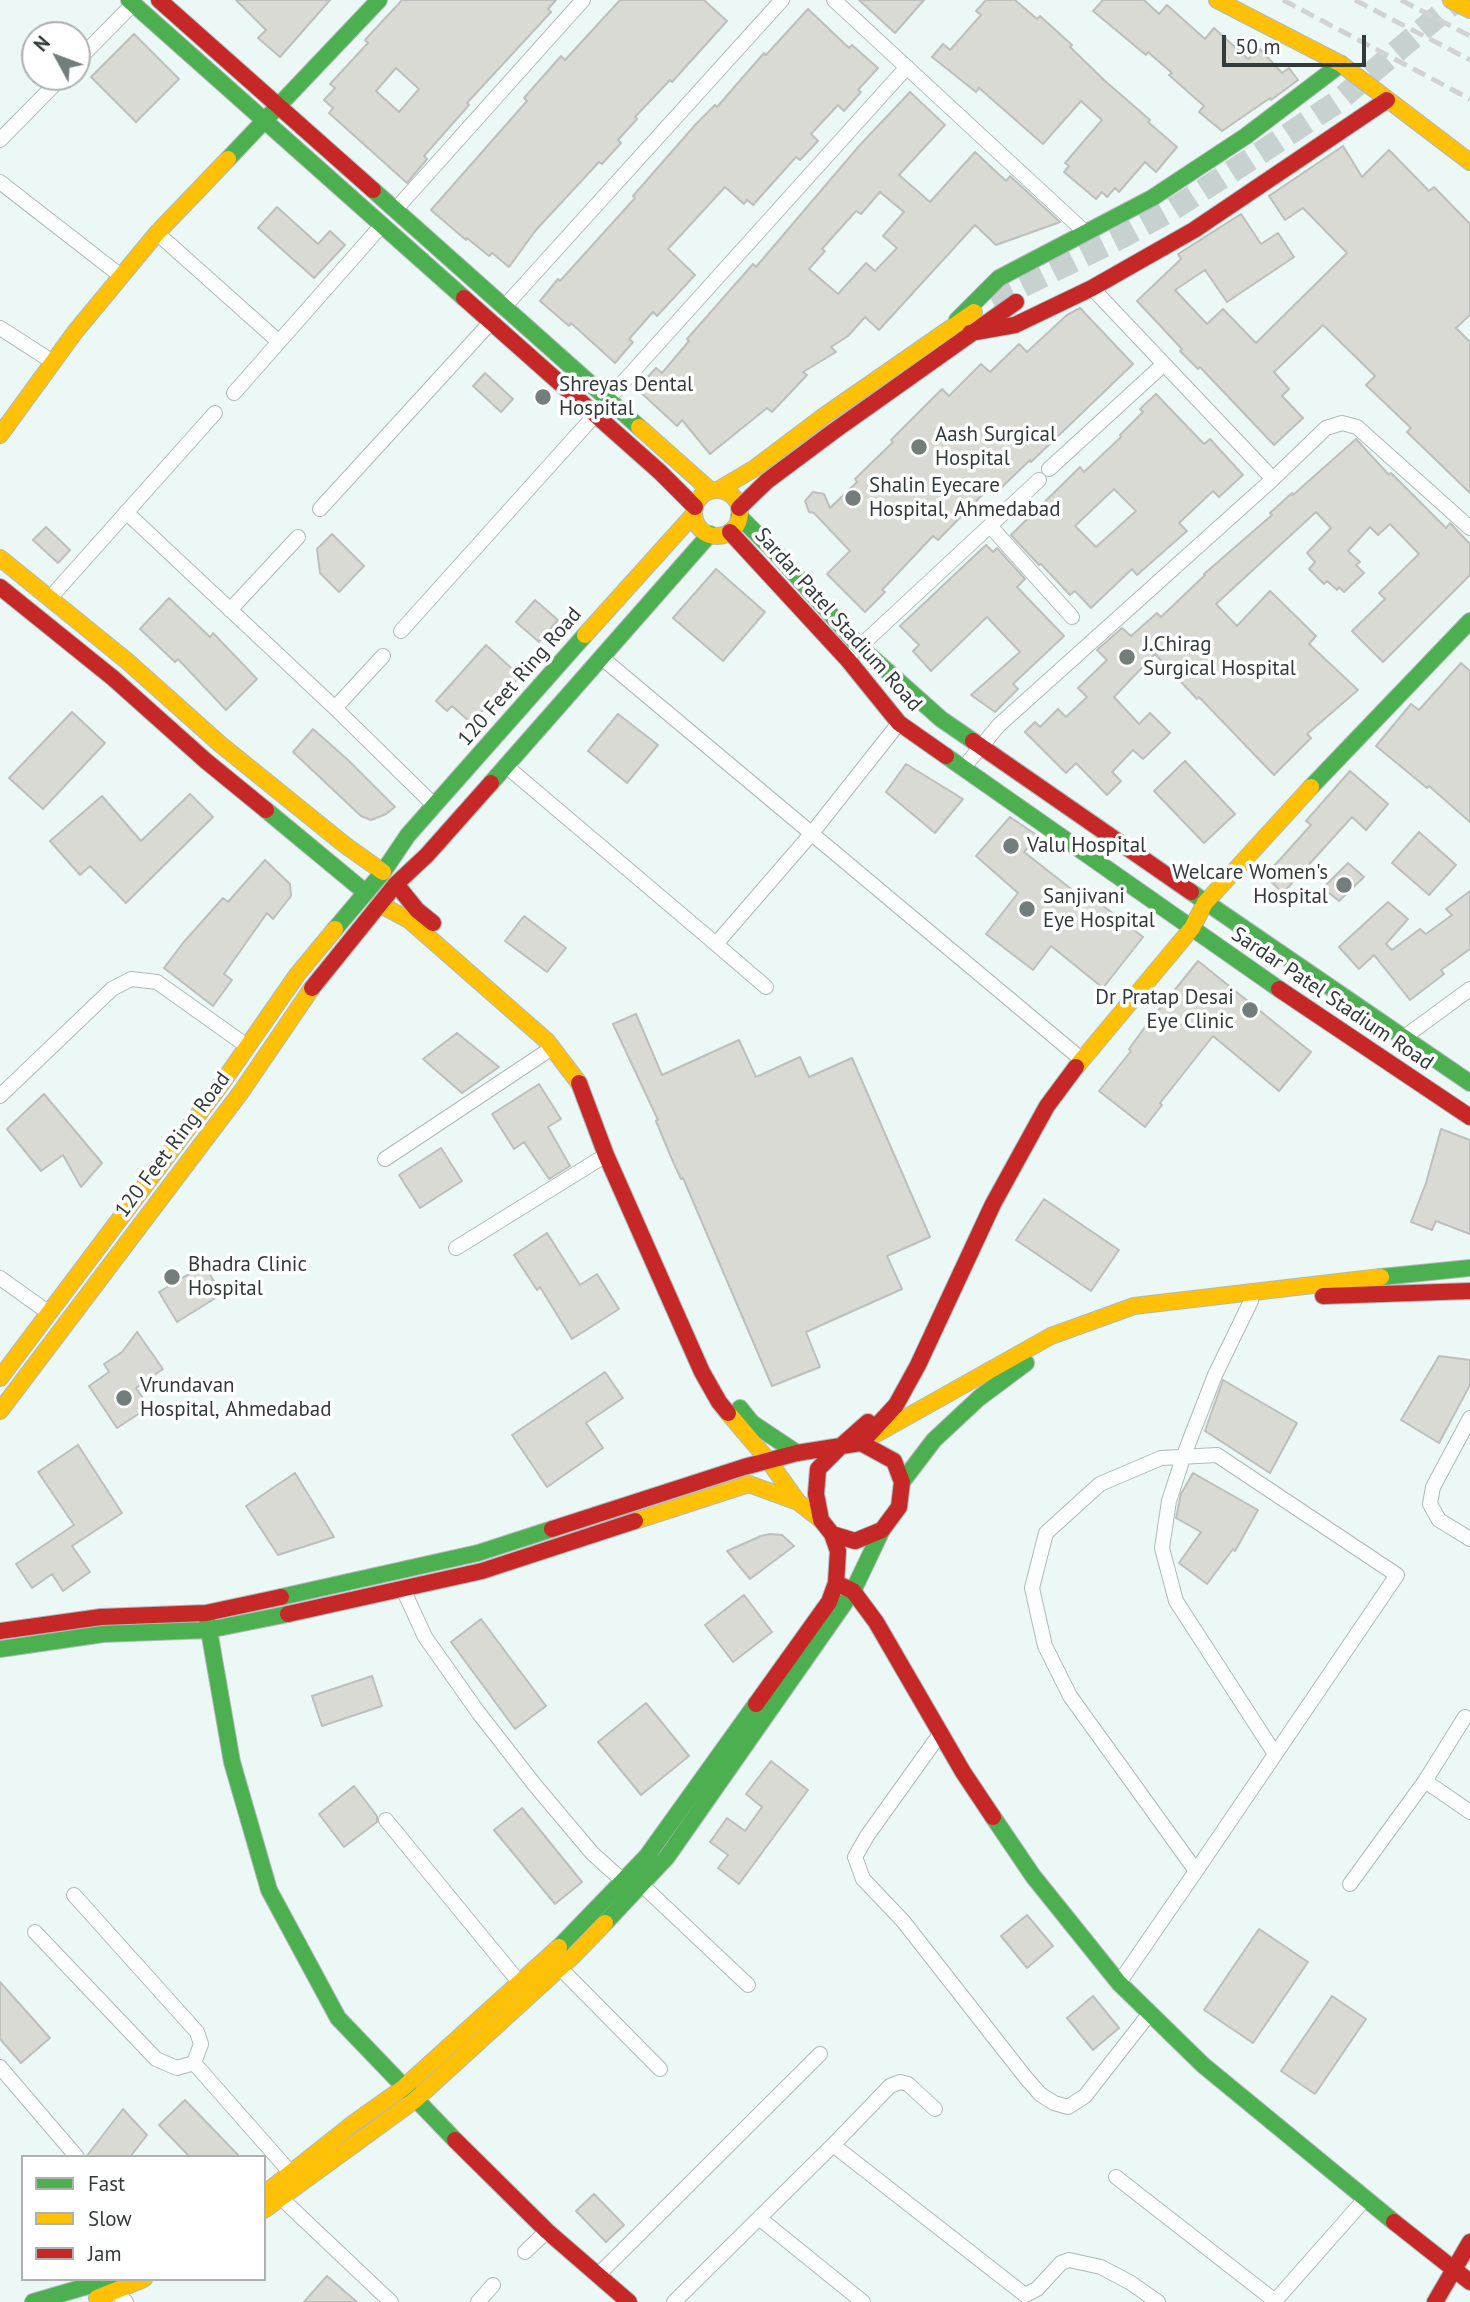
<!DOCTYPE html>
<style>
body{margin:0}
#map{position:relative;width:1470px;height:2302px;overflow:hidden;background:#ecf8f6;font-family:"PT Sans",sans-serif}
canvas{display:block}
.legend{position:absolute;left:21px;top:2155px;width:245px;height:126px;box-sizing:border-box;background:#fff;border:2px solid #adb1b0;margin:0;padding:9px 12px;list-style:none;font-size:21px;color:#323b3a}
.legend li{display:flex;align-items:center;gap:14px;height:35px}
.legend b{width:35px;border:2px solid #adb1b0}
.north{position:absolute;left:21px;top:21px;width:70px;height:70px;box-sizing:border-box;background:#fff;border:2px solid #adb1b0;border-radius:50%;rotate:311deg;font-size:19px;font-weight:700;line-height:28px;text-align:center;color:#323b3a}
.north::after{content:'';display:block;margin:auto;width:24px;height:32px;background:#737d7c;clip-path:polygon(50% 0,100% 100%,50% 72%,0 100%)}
.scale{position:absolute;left:1222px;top:35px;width:144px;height:32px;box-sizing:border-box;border:4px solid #323b3a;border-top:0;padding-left:9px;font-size:21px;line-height:24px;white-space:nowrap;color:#323b3a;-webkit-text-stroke:5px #fff;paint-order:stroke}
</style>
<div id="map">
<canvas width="1470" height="2302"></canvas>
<ul class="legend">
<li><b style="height:9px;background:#4caf50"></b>Fast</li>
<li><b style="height:9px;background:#ffc107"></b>Slow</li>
<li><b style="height:9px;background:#c62828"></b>Jam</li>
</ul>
<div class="north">N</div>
<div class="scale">50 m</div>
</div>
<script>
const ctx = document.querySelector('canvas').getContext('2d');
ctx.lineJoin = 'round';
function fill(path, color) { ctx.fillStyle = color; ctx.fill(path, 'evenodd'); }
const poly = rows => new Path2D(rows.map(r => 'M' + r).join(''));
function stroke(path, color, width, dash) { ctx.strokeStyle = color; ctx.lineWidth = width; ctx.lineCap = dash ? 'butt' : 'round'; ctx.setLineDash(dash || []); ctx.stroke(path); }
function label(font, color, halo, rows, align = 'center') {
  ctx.font = font + ' "PT Sans",sans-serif'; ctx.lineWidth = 7; ctx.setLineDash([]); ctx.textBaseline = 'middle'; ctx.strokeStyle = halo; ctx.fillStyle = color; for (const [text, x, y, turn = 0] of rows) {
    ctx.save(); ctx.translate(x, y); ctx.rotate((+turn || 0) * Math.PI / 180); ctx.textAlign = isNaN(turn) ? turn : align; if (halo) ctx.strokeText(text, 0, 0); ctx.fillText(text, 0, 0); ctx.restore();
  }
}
const building = poly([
 [236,0,330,0,280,57,258,38,266,30,236,0],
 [402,0,556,0,548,9,551,12,467,103,469,105,424,156,427,159,407,183,329,113,333,108,324,100,335,88,330,84,368,43,365,40,402,0],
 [396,68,419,89,399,112,376,91,396,68],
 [620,0,704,0,727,21,672,82,670,80,635,117,637,119,618,140,621,143,602,164,599,162,536,230,509,267,492,253,489,256,467,238,466,240,431,210,527,101,524,98,561,56,565,60,620,0],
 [859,0,924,0,895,33,859,0],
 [986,0,1015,0,1037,19,1040,16,1072,45,1070,47,1104,80,1150,120,1148,122,1177,147,1156,172,1145,162,1119,192,1115,188,1107,197,1102,192,1096,199,1064,172,1069,166,1065,163,1102,120,1081,101,1043,144,979,88,976,92,932,57,943,44,950,50,981,15,976,11,986,0],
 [1103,0,1144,0,1159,14,1167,5,1205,39,1214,28,1248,59,1260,49,1282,73,1289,68,1298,80,1271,100,1270,98,1222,131,1199,112,1204,106,1169,75,1172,73,1148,52,1146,55,1093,11,1103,0],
 [808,9,849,48,852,45,878,68,858,90,861,92,844,111,838,105,811,134,818,141,800,160,796,157,753,205,747,200,744,204,725,187,668,249,695,275,657,316,653,312,629,339,633,342,615,363,571,323,569,326,540,301,558,279,560,281,635,198,633,196,696,124,715,105,717,107,764,53,766,55,808,9],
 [134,34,179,79,136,122,91,77,134,34],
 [910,92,945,125,899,175,930,202,975,152,1006,181,1010,176,1060,222,996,245,975,225,879,330,865,317,848,336,831,347,836,352,803,372,807,375,772,412,767,408,710,454,682,420,677,426,637,389,656,368,662,373,689,341,687,339,753,264,756,267,859,146,910,92],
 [880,192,904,212,883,236,897,248,875,271,866,263,838,294,809,269,825,251,822,249,856,211,861,214,880,192],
 [1343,146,1362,177,1389,150,1429,191,1434,187,1470,224,1470,315,1456,328,1470,342,1470,493,1407,432,1411,428,1366,385,1375,376,1323,325,1274,372,1289,389,1282,396,1303,418,1274,445,1200,367,1198,369,1180,351,1182,349,1137,301,1181,259,1178,254,1241,214,1261,244,1278,233,1294,257,1227,302,1205,270,1175,290,1207,324,1223,309,1256,343,1347,253,1303,208,1285,220,1269,196,1343,146],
 [277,207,318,244,330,231,345,245,314,278,258,228,277,207],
 [1080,308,1133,364,1031,462,1030,460,1002,487,996,481,938,540,933,536,882,590,885,592,865,612,827,574,850,551,814,513,809,512,805,501,813,492,824,494,830,508,857,482,855,479,893,442,891,440,942,389,949,396,981,364,990,372,1019,344,1027,352,1067,315,1080,308],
 [485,373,513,399,501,412,473,386,485,373],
 [1156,394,1204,444,1210,439,1243,475,1219,497,1213,491,1179,523,1187,531,1137,575,1132,569,1091,608,1075,591,1070,595,1041,564,1039,565,1011,535,1080,467,1084,472,1121,437,1120,435,1143,412,1140,409,1156,394],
 [1114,489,1136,511,1096,547,1075,526,1114,489],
 [1356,439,1389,475,1391,473,1446,528,1450,523,1470,544,1470,575,1383,662,1352,631,1385,599,1379,593,1419,554,1390,524,1378,535,1370,527,1348,551,1360,562,1356,565,1364,573,1344,592,1339,587,1337,590,1327,581,1324,584,1309,569,1315,562,1307,553,1331,528,1316,512,1216,604,1237,626,1270,591,1316,636,1309,644,1358,690,1307,734,1311,738,1274,775,1199,697,1197,699,1155,654,1114,697,1139,724,1150,713,1170,733,1143,759,1133,750,1112,772,1121,781,1107,795,1076,763,1066,773,1025,732,1035,722,1040,727,1058,709,1066,717,1087,697,1078,688,1107,660,1097,650,1122,628,1131,636,1157,613,1161,617,1205,575,1204,574,1272,515,1270,513,1292,493,1293,495,1356,439],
 [46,527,70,550,58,563,33,540,46,527],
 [332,534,364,566,339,592,320,573,317,549,332,534],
 [986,545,993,552,997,548,1025,579,1017,587,1064,636,1013,684,1018,689,995,712,971,695,1020,652,987,617,931,671,913,651,919,645,900,626,986,545],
 [716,569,765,612,723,661,673,618,716,569],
 [169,598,210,637,213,633,257,679,226,710,178,659,175,662,140,629,169,598],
 [535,600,558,620,539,642,516,622,535,600],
 [486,645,520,676,499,699,496,696,471,723,452,706,447,711,436,701,486,645],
 [1461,663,1470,671,1470,822,1429,786,1427,788,1376,746,1411,704,1419,710,1461,663],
 [72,712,105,743,43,809,9,778,72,712],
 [618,714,658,745,627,783,588,751,618,714],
 [313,729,348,760,395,807,386,814,371,820,361,816,293,752,313,729],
 [1185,761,1235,814,1204,843,1154,791,1185,761],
 [906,764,963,799,935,833,886,792,906,764],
 [1350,771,1388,804,1366,830,1352,817,1283,893,1265,876,1311,825,1306,821,1350,771],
 [190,794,213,817,126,903,90,866,80,875,50,841,102,796,141,841,190,794],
 [1010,817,1038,836,1024,852,1093,906,1097,901,1143,937,1103,988,1051,946,1033,970,986,934,1018,893,976,856,1010,817],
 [1419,832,1456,865,1429,895,1392,863,1419,832],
 [265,860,290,884,291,896,273,919,267,913,224,974,232,980,213,1006,164,968,183,943,223,898,228,902,265,860],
 [1348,863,1364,877,1339,901,1323,888,1348,863],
 [1470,891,1470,949,1441,970,1444,974,1410,1000,1374,955,1359,969,1339,947,1388,902,1408,919,1386,944,1392,950,1420,929,1426,934,1452,915,1446,909,1470,891],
 [524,916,566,948,547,972,505,941,524,916],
 [1198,961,1311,1052,1279,1091,1213,1036,1160,1103,1162,1105,1145,1127,1099,1091,1131,1051,1129,1049,1145,1027,1198,961],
 [636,1014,662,1075,739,1040,756,1077,800,1057,809,1077,852,1058,930,1237,887,1256,902,1289,806,1332,820,1367,772,1386,683,1178,681,1179,671,1157,656,1121,658,1120,613,1024,636,1014],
 [457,1033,499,1067,462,1093,423,1059,457,1033],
 [539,1084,561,1119,548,1127,570,1166,549,1179,524,1142,514,1149,492,1114,539,1084],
 [44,1094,102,1163,81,1187,63,1155,41,1171,7,1129,44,1094],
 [1441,1129,1470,1140,1470,1234,1436,1221,1432,1230,1411,1222,1426,1183,1441,1129],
 [441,1148,462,1181,420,1208,399,1175,441,1148],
 [1044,1199,1119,1250,1091,1291,1016,1240,1044,1199],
 [547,1233,580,1285,597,1274,619,1309,572,1339,540,1287,537,1290,514,1255,547,1233],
 [204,1265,222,1294,177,1322,159,1292,204,1265],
 [137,1332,163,1369,136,1388,149,1407,117,1428,89,1386,109,1372,104,1364,122,1352,137,1332],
 [1439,1356,1470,1360,1470,1385,1439,1443,1401,1420,1439,1356],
 [605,1372,623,1398,586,1423,603,1448,547,1487,512,1435,605,1372],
 [1223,1380,1297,1423,1270,1473,1205,1431,1223,1380],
 [78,1445,122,1513,72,1546,90,1572,63,1591,52,1574,32,1588,16,1564,74,1525,38,1472,78,1445],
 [295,1473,334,1537,278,1555,246,1506,295,1473],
 [1193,1473,1258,1510,1235,1551,1233,1549,1207,1584,1179,1563,1201,1532,1176,1518,1181,1494,1193,1473],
 [770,1534,782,1535,794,1546,750,1579,727,1551,761,1536,770,1534],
 [744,1595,772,1632,733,1662,705,1625,744,1595],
 [481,1619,546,1706,515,1729,451,1642,481,1619],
 [372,1676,382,1706,322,1726,312,1696,372,1676],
 [646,1703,689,1756,641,1795,598,1742,646,1703],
 [771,1761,808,1790,739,1884,718,1868,728,1855,710,1842,727,1818,745,1831,762,1807,746,1794,771,1761],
 [354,1786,377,1816,377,1822,344,1847,319,1814,354,1786],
 [522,1808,582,1882,555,1904,494,1830,522,1808],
 [1027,1915,1053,1946,1027,1968,1001,1936,1027,1915],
 [1259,1929,1308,1962,1253,2043,1204,2010,1259,1929],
 [0,1982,50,2038,21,2063,0,2039,0,1982],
 [1093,1996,1119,2028,1093,2050,1067,2018,1093,1996],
 [1332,1996,1366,2019,1315,2094,1281,2071,1332,1996],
 [185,2100,240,2157,190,2157,159,2125,185,2100],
 [123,2109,147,2135,130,2157,86,2157,123,2109],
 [594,2194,624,2225,606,2242,576,2211,594,2194],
 [327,2276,357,2302,304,2302,327,2276]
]);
fill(building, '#dadad5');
stroke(building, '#bdbfbc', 2);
stroke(poly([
 [992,301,1118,239,1173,209,1251,159,1337,102,1457,0]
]), '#c7d2d0', 23, [23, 11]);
const street = poly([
 [834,0,1086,233],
 [77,61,133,4],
 [0,140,62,77],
 [0,182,121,276],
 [396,209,583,0],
 [157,233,278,341],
 [1092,288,1273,479],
 [505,306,782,0],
 [0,328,53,362],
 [234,393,382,225],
 [608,399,907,67],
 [1049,469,1164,364],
 [320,509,491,322],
 [126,512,335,708,435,806],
 [991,527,1072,617],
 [50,598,215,413],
 [230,610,298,537],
 [401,631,595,415],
 [855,651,1039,480],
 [602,658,1081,1059],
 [335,708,383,656],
 [506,766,716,944,812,833,899,723],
 [964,767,999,725,1273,479,1326,428,1342,423,1357,427,1470,528],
 [716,944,766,987],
 [1403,1038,1470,989],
 [0,1096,112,989,131,979,157,982,247,1046],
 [385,1159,552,1048],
 [456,1248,606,1155],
 [0,1278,49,1313],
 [1252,1291,1251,1301,1215,1375,1184,1455,1169,1501,1162,1548,1176,1601,1275,1754],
 [1470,1418,1433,1487,1430,1504,1439,1520,1470,1539],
 [403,1589,425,1637,478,1712,534,1784,592,1853,623,1881],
 [940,1734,867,1836,855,1857,863,1879,903,1921,1026,2078,1040,2094,1054,2103,1068,2107,1085,2096,1150,2013],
 [1425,1781,1465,1717],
 [386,1820,519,1982],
 [641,1884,748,1985],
 [1350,1884,1425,1781,1470,1812],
 [74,1895,197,2032,201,2044,194,2063],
 [35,1932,156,2059,177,2068,194,2063],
 [560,1968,660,2069],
 [1119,1983,1196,1871,1397,1575,1217,1455,1161,1458,1100,1484,1046,1533,1032,1588,1045,1646,1070,1696,1196,1871],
 [194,2063,290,2172],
 [0,2067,77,2157],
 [833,2145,1025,2295,1037,2289,1061,2263,1069,2260,1101,2267,1131,2283,1158,2302],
 [1116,2177,1275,2301,1365,2199],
 [281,2198,391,2302],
 [759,2218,863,2302],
 [525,2252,547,2231],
 [598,2275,820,2054],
 [116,2292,126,2302],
 [478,2302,493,2285],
 [674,2302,833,2145,890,2086,900,2082,908,2084,935,2109]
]);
const fast = poly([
 [129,0,464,298],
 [228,159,379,0],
 [373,190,639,427],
 [957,320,999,278,1152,198,1246,136,1341,64],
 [739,516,777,554,859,646,941,719,973,741],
 [946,756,1279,989],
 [491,783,710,534],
 [1311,787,1470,621],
 [266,810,365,892],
 [1191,892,1470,1083],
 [335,929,383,872,408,835,585,635],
 [1381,1277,1470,1268],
 [740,1408,752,1423,797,1453],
 [902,1482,934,1440,979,1398,1026,1363],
 [281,1597,478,1553,552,1529],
 [207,1619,232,1762,269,1890,338,2018,455,2140],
 [0,1649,103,1634,208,1630,288,1614],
 [993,1817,1033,1876,1119,1983,1203,2065,1394,2222],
 [605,1923,667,1857,853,1591,882,1530],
 [559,1947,647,1856,756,1704],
 [33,2302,112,2279]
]);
const slow = poly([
 [1217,0,1341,64,1470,162],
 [1451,0,1470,10],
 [639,427,711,491],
 [0,435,75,332,157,233,228,159],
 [718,490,755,468,824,416,974,312],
 '694 513a23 23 0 1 1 46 0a23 23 0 1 1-46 0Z',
 [0,558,127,661,220,744,345,845,383,872],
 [585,635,694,514],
 [379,904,409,920,547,1041,579,1083],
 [1076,1067,1192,928,1205,903,1311,787],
 [0,1378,222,1083,297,975,335,929],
 [0,1411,241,1092,312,988],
 [728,1413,768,1460,798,1502],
 [878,1433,1051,1336,1134,1306,1381,1277],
 [635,1521,749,1484,798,1502,821,1520],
 [264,2194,355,2122,403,2088,559,1947],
 [264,2210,415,2100,575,1954,605,1923],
 [97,2298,144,2279]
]);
const jam = poly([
 [159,0,373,190],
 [464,298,660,472,695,507],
 [970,333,1015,325,1092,288,1194,230,1387,100],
 [739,508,767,481,834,431,1016,302],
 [730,532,848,660,899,723,946,756],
 [0,587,113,678,206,761,266,810],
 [973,741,1191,892],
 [396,884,417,910,433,923],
 [312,988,396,884,427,855,491,783],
 [1279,989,1470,1117],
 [579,1083,606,1155,702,1372,719,1402,728,1413],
 [1323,1296,1470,1291],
 [861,1443,896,1405,918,1365,993,1204,1047,1106,1076,1067],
 [861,1443,894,1461,902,1482,899,1507,882,1530,855,1541,832,1534,821,1520,816,1494,818,1469,841,1446,861,1443],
 [552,1529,744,1467,797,1453,841,1446,868,1422],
 [836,1583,853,1591,876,1622,963,1772,993,1817],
 [288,1614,482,1571,635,1521],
 [0,1631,101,1617,206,1613,281,1597],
 [756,1704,829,1602,836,1583,838,1551,832,1534],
 [455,2140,547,2231,629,2302],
 [1394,2222,1470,2282],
 [1435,2302,1470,2242]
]);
stroke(street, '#b0b9b8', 16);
stroke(fast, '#b0b9b8', 18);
stroke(slow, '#b0b9b8', 18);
stroke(jam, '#b0b9b8', 18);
stroke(street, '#fcfefe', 14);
stroke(fast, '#4caf50', 16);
stroke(slow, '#ffc107', 16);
stroke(jam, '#c62828', 16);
stroke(poly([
 [1283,0,1470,99],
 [1355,0,1470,60],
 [1401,0,1470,36]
]), '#d1d3d3', 5, [14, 7]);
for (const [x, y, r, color] of [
 [543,397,9,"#737d7c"],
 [919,447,9,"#737d7c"],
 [853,498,9,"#737d7c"],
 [1127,657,9,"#737d7c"],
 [1011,846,9,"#737d7c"],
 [1344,885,9,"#737d7c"],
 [1027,909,9,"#737d7c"],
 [1250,1010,9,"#737d7c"],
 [172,1277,9,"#737d7c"],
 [124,1398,9,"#737d7c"]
]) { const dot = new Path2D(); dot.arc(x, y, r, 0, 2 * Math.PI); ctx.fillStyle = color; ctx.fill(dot); stroke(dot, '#fff', 2.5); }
label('21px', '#323b3a', '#fff', [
 ["Shreyas Dental",559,385],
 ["Hospital",559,409],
 ["Aash Surgical",935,435],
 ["Hospital",935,459],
 ["Shalin Eyecare",869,486],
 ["Hospital, Ahmedabad",869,510],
 ["J.Chirag",1143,645],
 ["Surgical Hospital",1143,669],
 ["Valu Hospital",1027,846],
 ["Welcare Women's",1328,873,"right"],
 ["Hospital",1328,897,"right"],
 ["Sanjivani",1043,897],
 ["Eye Hospital",1043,921],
 ["Dr Pratap Desai",1234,998,"right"],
 ["Eye Clinic",1234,1022,"right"],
 ["Bhadra Clinic",188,1265],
 ["Hospital",188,1289],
 ["Vrundavan",140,1386],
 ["Hospital, Ahmedabad",140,1410]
], 'left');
label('21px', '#323b3a', '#fff', [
 ["Sardar Patel Stadium Road",838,620,48],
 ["120 Feet Ring Road",520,677,-49],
 ["Sardar Patel Stadium Road",1332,999,34],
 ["120 Feet Ring Road",173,1145,-53]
]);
</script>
